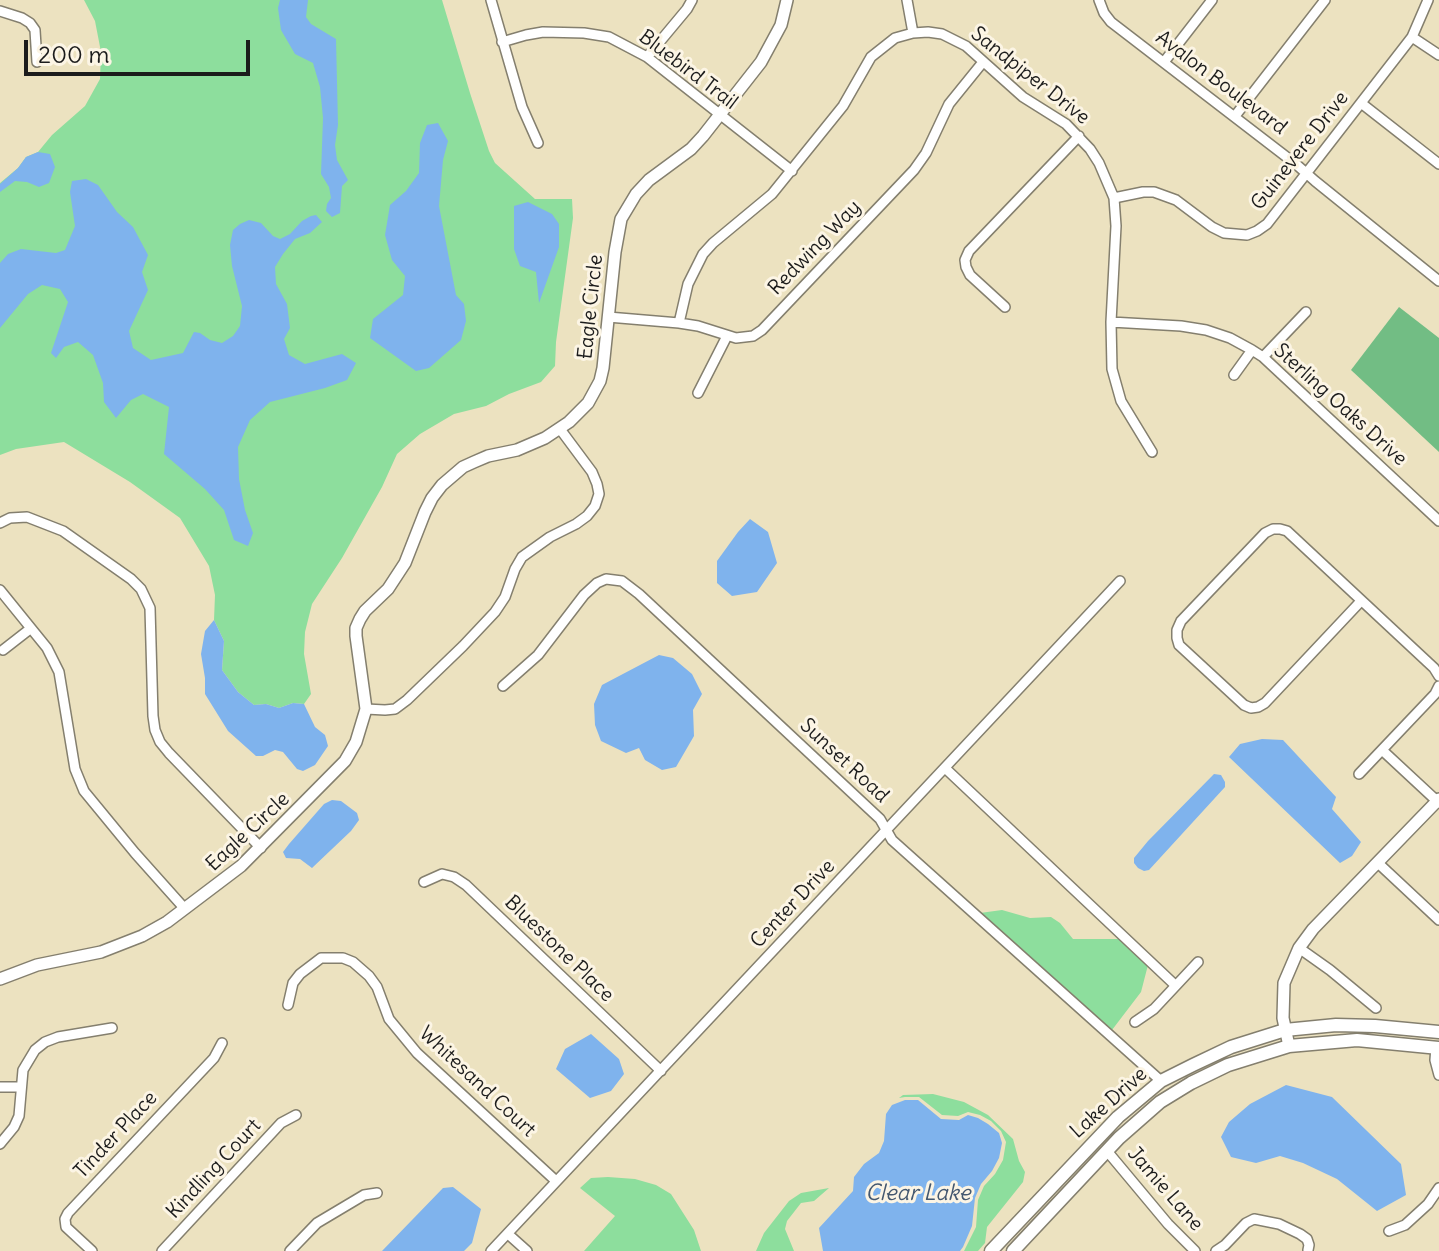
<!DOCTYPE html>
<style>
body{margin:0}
#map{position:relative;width:1439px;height:1251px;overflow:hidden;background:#ece2c0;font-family:Delius,sans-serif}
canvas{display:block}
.scale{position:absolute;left:24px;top:40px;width:226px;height:36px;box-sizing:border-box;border:4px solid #1c1c1c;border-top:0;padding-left:10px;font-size:24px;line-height:28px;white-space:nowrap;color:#1c1c1c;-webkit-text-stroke:6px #fcf5e5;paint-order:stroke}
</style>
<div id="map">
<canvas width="1439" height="1251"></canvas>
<div class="scale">200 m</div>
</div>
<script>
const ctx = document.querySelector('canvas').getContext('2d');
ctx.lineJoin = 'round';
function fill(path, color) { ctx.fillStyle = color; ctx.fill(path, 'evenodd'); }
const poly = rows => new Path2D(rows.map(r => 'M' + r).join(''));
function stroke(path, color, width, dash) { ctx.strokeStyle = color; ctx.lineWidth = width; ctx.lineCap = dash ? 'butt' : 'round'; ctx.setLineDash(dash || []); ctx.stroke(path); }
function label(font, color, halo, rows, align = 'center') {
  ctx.font = font + ' Delius,sans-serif'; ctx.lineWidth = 6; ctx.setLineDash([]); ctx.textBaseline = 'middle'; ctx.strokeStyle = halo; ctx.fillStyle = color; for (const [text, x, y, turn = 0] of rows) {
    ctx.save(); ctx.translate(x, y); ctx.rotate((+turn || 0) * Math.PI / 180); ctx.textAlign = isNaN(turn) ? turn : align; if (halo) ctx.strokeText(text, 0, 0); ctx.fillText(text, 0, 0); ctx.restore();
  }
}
fill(poly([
 [84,0,442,0,470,93,489,151,495,163,535,199,572,199,573,218,556,342,555,366,541,382,509,394,486,406,454,414,420,434,397,454,382,487,342,558,312,604,305,632,304,654,311,694,304,704,293,703,279,708,266,704,254,705,238,692,222,670,224,641,214,620,215,595,209,566,180,518,130,482,64,442,16,449,0,455,0,183,18,168,26,157,38,152,52,135,85,106,100,79,101,52,95,21],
 [1002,910,1030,918,1051,917,1060,923,1073,939,1120,939,1148,965,1141,992,1112,1030,980,913],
 [933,1094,964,1102,988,1115,1013,1139,1019,1161,1025,1172,1023,1182,987,1227,985,1243,978,1251,964,1251,976,1227,978,1200,984,1186,995,1174,1003,1160,1006,1142,1001,1131,991,1121,980,1115,968,1112,958,1116,942,1115,919,1097,905,1097,899,1098,903,1095],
 [608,1177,635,1179,656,1185,671,1194,694,1230,701,1251,584,1251,615,1216,580,1188,591,1178],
 [829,1188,814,1201,801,1203,787,1221,785,1229,794,1251,756,1251,764,1233,789,1201,801,1193]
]), '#8dde9d');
fill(poly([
 [1399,307,1439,338,1439,452,1351,370]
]), '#72bd84');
fill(poly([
 [280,0,308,0,306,17,311,24,336,39,338,125,335,145,337,160,348,180,342,186,340,213,332,217,326,211,327,204,331,198,329,187,321,174,323,118,320,87,313,63,295,54,281,30,278,8],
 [438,123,448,141,443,160,439,206,456,295,464,304,466,321,461,340,429,368,416,371,370,338,373,319,403,295,405,276,392,260,385,235,390,205,406,191,419,173,420,143,427,125],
 [38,152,50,154,55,167,49,183,39,187,27,182,15,181,0,192,0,184,18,168,26,157],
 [86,179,98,185,117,212,133,227,148,255,142,272,148,290,129,331,133,348,151,360,183,353,194,332,200,333,210,340,222,343,233,336,240,326,242,306,232,266,230,245,233,230,240,224,249,220,261,223,273,236,280,239,290,234,302,221,311,216,316,215,322,222,310,233,295,239,283,254,275,267,276,284,287,304,290,328,284,339,289,355,305,364,342,354,356,363,347,380,325,388,270,402,250,420,238,447,239,479,245,510,253,533,248,546,234,540,224,510,205,489,164,454,169,407,143,394,131,400,116,418,104,402,103,383,93,355,78,342,64,347,56,358,51,353,68,302,60,289,42,285,28,294,0,328,0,263,8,254,21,249,56,253,65,250,75,226,70,192,72,181],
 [528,202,552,214,559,224,559,247,539,303,536,272,520,266,514,249,514,206],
 [750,519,768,532,777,563,757,592,732,596,717,583,717,561,738,532],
 [214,620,224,641,222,670,238,692,254,705,266,704,279,708,293,703,304,704,315,727,325,735,328,746,315,765,303,771,297,769,283,752,275,750,263,756,256,756,228,731,205,694,205,678,201,654,205,631],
 [659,655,673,658,692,674,702,694,693,710,694,736,676,767,662,770,645,760,639,748,626,753,601,741,595,725,594,704,602,685],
 [1262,739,1283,740,1336,797,1332,809,1361,842,1352,856,1340,863,1229,757,1240,744],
 [1214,774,1221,775,1225,782,1225,787,1149,870,1144,871,1138,868,1134,863,1134,858,1148,841],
 [332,800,341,801,357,813,359,820,351,831,312,868,300,859,286,858,283,852,289,844,324,804],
 [591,1034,619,1059,624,1074,611,1091,590,1098,556,1069,565,1049],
 [1286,1085,1332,1097,1401,1164,1406,1195,1377,1211,1337,1179,1303,1163,1280,1156,1256,1163,1231,1157,1221,1137,1229,1122,1250,1104],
 [905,1100,918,1100,941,1119,959,1120,968,1115,978,1118,988,1124,999,1133,1002,1143,999,1158,992,1171,981,1184,975,1198,972,1226,963,1247,960,1251,823,1251,819,1228,853,1191,854,1177,864,1164,879,1153,884,1141,886,1114,892,1105],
 [453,1187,481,1209,472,1243,464,1251,382,1251,443,1188]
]), '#7fb3ed');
const minor = poly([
 [491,0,522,107,538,143],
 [907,0,913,33],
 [1099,0,1104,13,1111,22,1297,165,1315,181,1439,281],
 [0,11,22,18,30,23,35,30,37,62],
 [1412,37,1439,55],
 [502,42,526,35,543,32,584,33,609,37,647,57,792,171],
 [647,57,687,9,692,0],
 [1164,62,1212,0],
 [1361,103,1439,164],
 [1235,116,1325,0],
 [1114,198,1143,192,1154,192,1176,200,1212,227,1224,233,1247,235,1257,231,1267,224,1412,37,1428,0],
 [1005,307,970,275,966,267,965,260,969,251,1079,136],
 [608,317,679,323,698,326,736,338,753,336,762,330,914,170,926,153,949,104,983,62],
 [1111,322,1181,326,1206,330,1230,338,1252,350,1263,357,1439,521],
 [679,323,688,284,703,254,713,243,772,194,843,106,871,57,895,38,913,33,928,32,942,34,966,46,1023,97,1066,124,1090,149,1099,163,1114,198,1116,226,1111,322,1112,369,1121,401,1152,452],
 [1263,357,1306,312],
 [1234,375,1252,350],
 [698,393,727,336],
 [0,523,10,518,27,517,63,531,131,579,141,589,150,608,153,716,155,730,160,742,169,753,261,848],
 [0,590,47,648,59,672,75,769,84,791,135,853,185,909],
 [1361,601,1265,703,1258,707,1251,708,1244,705,1179,645,1177,638,1177,630,1181,621,1265,533,1273,529,1280,529,1287,531,1434,668,1439,676],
 [3,650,30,629],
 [503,686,538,655,584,595,597,583,606,579,622,581,639,594,880,819,892,840,1161,1081],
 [366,709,385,710,395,709,407,700,463,646,495,612,505,597,515,569,522,557,550,537,576,524,587,516,595,506,599,494,597,484,592,472,560,429],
 [1382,750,1439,803],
 [945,768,1175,985],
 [1359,774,1435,694,1439,686],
 [1378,863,1439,920],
 [424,882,442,874,454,877,466,885,661,1071],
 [1299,948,1330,970,1376,1008],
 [288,1005,293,983,300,974,321,958,343,958,353,962,369,976,377,987,389,1019,417,1053,556,1181],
 [1135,1022,1154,1009,1198,962],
 [1436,1047,1435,1060,1439,1075],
 [0,1087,21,1087],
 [0,1144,14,1127,19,1116,23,1070,35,1050,45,1042,58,1037,112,1028],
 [1107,1151,1168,1224,1195,1251],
 [1389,1231,1405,1225,1428,1204,1439,1188],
 [508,1234,527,1251],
 [92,1251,66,1227,65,1219,68,1213,214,1058,222,1043],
 [162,1251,281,1123,296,1115],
 [290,1251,317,1223,364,1195,377,1193],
 [491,1251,1120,581],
 [1216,1251,1225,1245,1246,1223,1254,1219,1279,1224,1300,1234,1307,1239,1309,1245,1308,1250]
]);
const tertiary = poly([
 [0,979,37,965,101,952,142,936,167,922,241,866,345,761,356,742,366,709,356,636,356,628,360,619,365,611,388,589,405,563,425,512,432,498,442,485,463,467,474,462,488,456,517,450,545,438,569,422,588,403,600,381,603,368,615,252,621,219,636,194,649,180,691,149,703,136,761,62,781,25,787,0],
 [1289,1046,1283,1018,1284,983,1299,948,1313,929,1439,799]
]);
const secondary = poly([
 [991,1251,1118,1117,1161,1081,1193,1065,1231,1047,1285,1030,1336,1025,1375,1026,1439,1032],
 [1013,1251,1119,1138,1160,1102,1191,1083,1228,1065,1289,1046,1357,1040,1439,1048]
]);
stroke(minor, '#847f6e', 12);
stroke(tertiary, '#847f6e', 14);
stroke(secondary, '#847f6e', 15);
stroke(minor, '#fff', 9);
stroke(tertiary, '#fff', 11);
stroke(secondary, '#fff', 12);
label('20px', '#1c1c1c', '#fcf5e5', [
 ["Bluebird Trail",688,70,37],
 ["Sandpiper Drive",1030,76,38],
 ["Avalon Boulevard",1221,83,37],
 ["Guinevere Drive",1300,151,-52],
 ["Redwing Way",815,248,-46],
 ["Eagle Circle",591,307,-84],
 ["Sterling Oaks Drive",1340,405,42],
 ["Sunset Road",844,761,43],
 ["Eagle Circle",248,832,-43],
 ["Center Drive",793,904,-47],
 ["Bluestone Place",559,949,44],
 ["Whitesand Court",477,1082,43],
 ["Lake Drive",1109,1103,-42],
 ["Tinder Place",116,1135,-47],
 ["Kindling Court",214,1169,-47],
 ["Jamie Lane",1165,1189,49]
]);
label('italic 22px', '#445870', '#fcf5e5', [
 ["Clear Lake",918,1194]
]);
</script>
